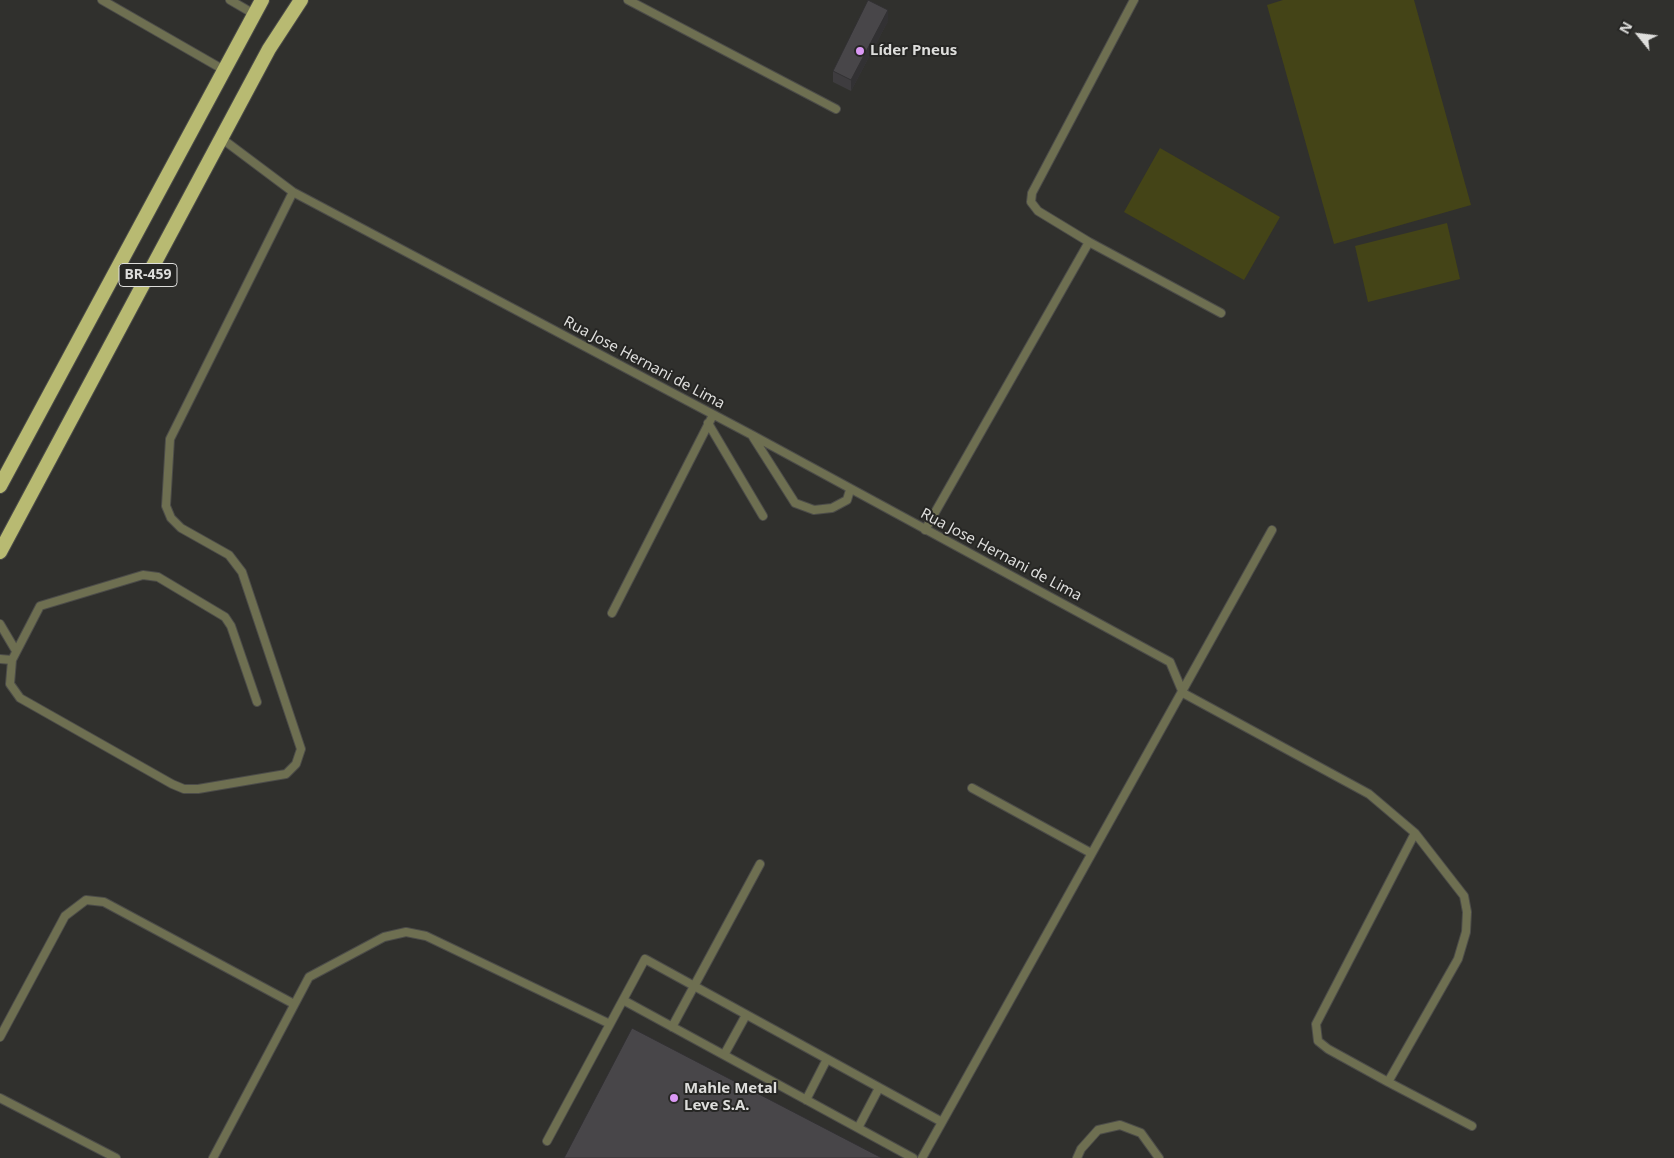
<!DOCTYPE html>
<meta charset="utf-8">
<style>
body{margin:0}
#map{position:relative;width:1674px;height:1158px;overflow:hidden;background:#30302d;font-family:"Noto Sans",sans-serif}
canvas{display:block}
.north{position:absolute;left:1614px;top:10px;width:50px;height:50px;-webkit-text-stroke:4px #262624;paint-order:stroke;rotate:299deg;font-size:14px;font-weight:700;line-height:20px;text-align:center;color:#dededc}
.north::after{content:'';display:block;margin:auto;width:18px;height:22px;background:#dededc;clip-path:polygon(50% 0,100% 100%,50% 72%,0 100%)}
</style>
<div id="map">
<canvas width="1674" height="1158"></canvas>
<div class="north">N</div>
</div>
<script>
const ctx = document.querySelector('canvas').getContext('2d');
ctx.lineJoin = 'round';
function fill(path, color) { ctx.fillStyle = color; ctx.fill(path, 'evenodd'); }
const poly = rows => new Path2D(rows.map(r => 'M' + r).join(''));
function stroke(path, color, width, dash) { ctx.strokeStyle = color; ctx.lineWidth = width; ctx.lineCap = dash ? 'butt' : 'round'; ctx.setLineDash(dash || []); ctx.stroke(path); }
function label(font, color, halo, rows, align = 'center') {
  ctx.font = font + ' "Noto Sans",sans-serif'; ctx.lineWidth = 4; ctx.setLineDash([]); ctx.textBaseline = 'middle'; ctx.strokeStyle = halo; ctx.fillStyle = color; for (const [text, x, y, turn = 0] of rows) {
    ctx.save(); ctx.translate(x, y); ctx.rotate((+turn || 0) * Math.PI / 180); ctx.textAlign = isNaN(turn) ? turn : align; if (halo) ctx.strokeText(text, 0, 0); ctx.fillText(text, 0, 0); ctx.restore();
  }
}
fill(poly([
 [1283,0,1414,0,1471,205,1334,244,1267,5],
 [1160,148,1280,217,1244,280,1124,212],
 [1447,223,1460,279,1368,302,1355,246]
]), '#444417');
const service = poly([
 [102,0,224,70],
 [230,0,254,14],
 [628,0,836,109],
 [221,138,293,192,752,435,1170,662,1183,693,1369,794,1415,833,1464,896,1467,912,1466,932,1458,959,1388,1082,1472,1126],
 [1089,242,1038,211,1031,202,1032,193,1134,0],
 [708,423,763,516],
 [753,437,795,503,814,510,832,508,847,500,850,490],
 [925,530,1089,242,1221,313],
 [612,613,713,415],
 [0,624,16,651],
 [0,659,12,660],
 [257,702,231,626,225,617,158,577,143,575,40,606,12,660,10,684,20,698,172,784,184,789,198,789,286,774,296,764,301,749,242,572,229,555,181,528,171,518,166,506,170,439,293,192],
 [972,788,1091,853],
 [623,1000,913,1158],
 [672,1027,760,864],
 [0,1037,65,916,86,900,104,902,294,1004],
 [724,1055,746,1015],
 [1388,1082,1328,1049,1318,1041,1316,1024,1415,833],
 [0,1098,116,1158],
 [806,1100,827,1059],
 [858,1128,879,1088],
 [547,1141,645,959,942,1122],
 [213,1158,309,977,384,937,406,932,426,936,610,1024],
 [922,1158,1272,530],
 [1077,1158,1081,1149,1098,1130,1120,1125,1141,1133,1159,1158]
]);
const trunk = poly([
 [0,486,262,0],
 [0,552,269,49,301,0]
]);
stroke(service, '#4c4c49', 10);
stroke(trunk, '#4c4c49', 16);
stroke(service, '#6e6f51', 8);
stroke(trunk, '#b8ba72', 14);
fill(poly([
 [888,21,851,91,833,82,833,71]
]), '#3e3c3f');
fill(poly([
 [888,10,888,21,851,91,851,80]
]), '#323133');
const building = poly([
 [868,0,888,10,851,80,833,71,868,0],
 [632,1028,882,1158,564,1158,632,1028]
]);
fill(building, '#484649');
stroke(building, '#323133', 1);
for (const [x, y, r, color] of [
 [860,51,5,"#db99f5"],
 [674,1098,5,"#db99f5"]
]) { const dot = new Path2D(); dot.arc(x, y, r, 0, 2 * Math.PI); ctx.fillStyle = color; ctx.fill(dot); stroke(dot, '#262624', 2); }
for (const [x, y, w] of [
 [148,275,58]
]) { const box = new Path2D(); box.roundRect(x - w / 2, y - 11.5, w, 23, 4); ctx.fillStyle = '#262624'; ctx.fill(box); stroke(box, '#dededc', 1); }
label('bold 14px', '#dededc', null, [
 ["BR-459",148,275]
]);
label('bold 15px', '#dededc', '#262624', [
 ["Líder Pneus",870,51],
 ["Mahle Metal",684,1089],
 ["Leve S.A.",684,1106]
], 'left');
label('15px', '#dededc', '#262624', [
 ["Rua Jose Hernani de Lima",644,363,28],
 ["Rua Jose Hernani de Lima",1001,555,28]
]);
</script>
